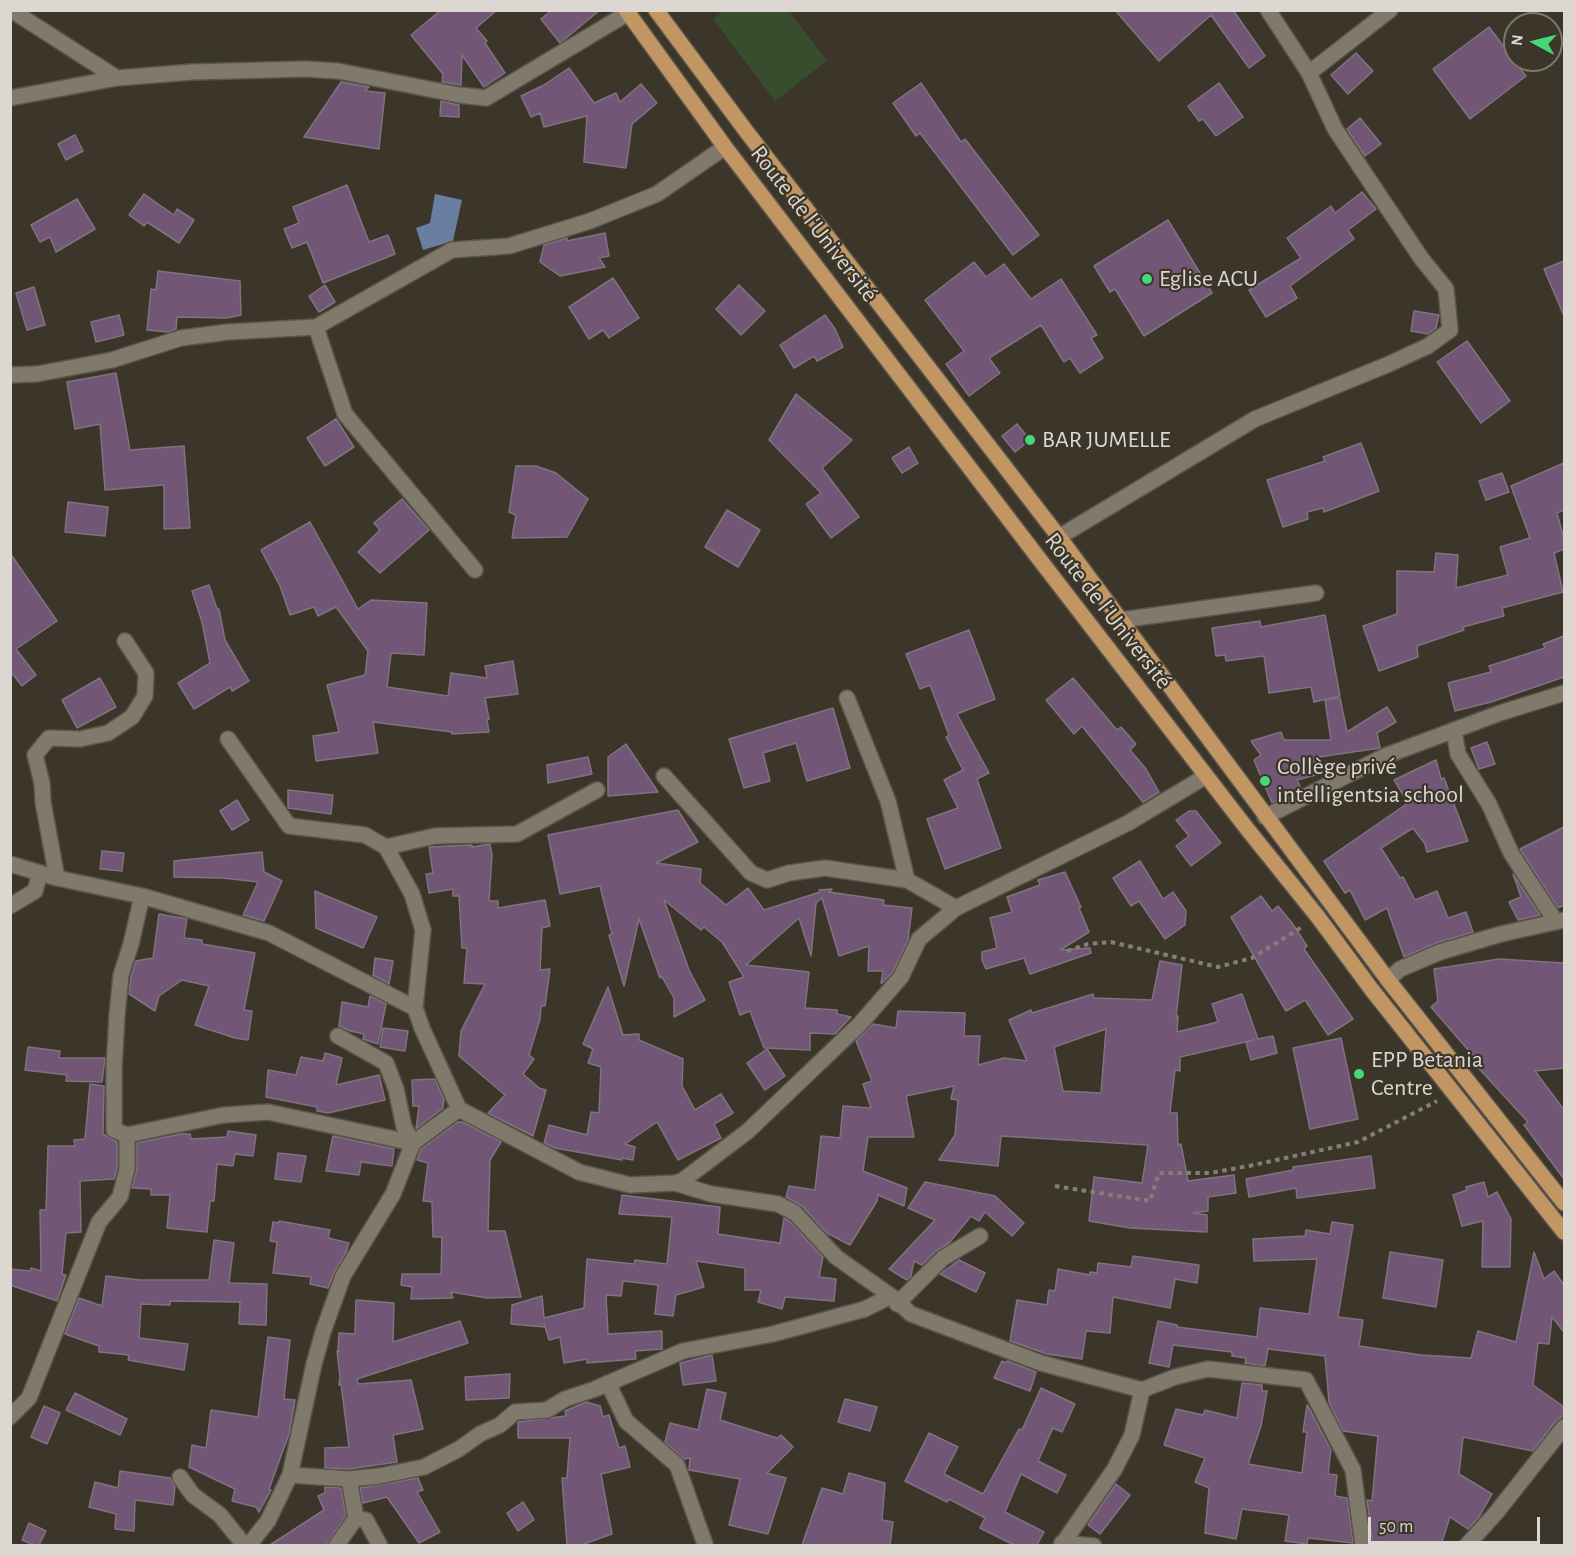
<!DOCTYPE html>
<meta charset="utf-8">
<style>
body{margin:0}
#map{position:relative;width:1575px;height:1556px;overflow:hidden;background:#3c362a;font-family:"Alegreya Sans",sans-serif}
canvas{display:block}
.frame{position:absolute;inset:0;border:12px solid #dcd8d1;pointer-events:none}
.north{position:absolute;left:1503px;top:12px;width:60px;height:60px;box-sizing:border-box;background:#3c362a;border:2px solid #7c776d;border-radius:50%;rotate:277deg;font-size:16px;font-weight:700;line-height:24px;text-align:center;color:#dcd8d1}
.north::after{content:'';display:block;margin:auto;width:21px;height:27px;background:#47d779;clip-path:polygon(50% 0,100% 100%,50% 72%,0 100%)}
.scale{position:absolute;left:1368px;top:1517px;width:172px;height:27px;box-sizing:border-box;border:3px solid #dcd8d1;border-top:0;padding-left:8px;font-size:18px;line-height:21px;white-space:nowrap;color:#dcd8d1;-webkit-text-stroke:4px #3c362a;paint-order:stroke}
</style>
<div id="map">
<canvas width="1575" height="1556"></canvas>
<div class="frame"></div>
<div class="north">N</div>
<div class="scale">50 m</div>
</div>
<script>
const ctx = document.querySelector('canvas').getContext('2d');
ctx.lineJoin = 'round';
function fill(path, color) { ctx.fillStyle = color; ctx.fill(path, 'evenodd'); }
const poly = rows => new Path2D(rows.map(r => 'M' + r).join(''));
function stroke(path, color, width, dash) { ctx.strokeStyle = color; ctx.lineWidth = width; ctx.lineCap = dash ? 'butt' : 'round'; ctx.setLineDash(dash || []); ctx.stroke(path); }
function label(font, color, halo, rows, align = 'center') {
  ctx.font = font + ' "Alegreya Sans",sans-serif'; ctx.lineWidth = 4.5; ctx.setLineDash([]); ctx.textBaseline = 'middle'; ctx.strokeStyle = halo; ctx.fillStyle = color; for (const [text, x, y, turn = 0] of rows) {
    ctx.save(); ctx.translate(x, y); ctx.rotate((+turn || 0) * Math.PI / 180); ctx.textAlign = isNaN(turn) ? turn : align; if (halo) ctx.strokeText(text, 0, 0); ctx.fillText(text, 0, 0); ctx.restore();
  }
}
fill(poly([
 [724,10,789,11,827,61,775,101,713,19]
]), '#384d2d');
fill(poly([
 [435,194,462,200,453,241,423,250,416,228,430,223]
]), '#697fa2');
const building = poly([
 [441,10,497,10,476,28,487,41,485,43,505,73,484,87,462,55,461,85,442,82,443,74,411,35,441,10],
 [552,10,600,10,560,43,541,19,552,10],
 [1115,10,1233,10,1265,56,1249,68,1211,15,1159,61,1115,10],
 [1489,27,1526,76,1470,119,1433,69,1489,27],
 [1356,53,1373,71,1348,94,1331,75,1356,53],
 [569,68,594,103,616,93,620,102,641,84,657,103,632,124,626,168,584,162,587,116,544,127,540,113,531,117,521,96,544,85,569,68],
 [341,82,369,87,365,91,385,93,379,149,304,137,341,82],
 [921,83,961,142,965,139,1039,235,1013,255,920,133,916,136,893,103,921,83],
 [1219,83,1243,117,1216,136,1203,119,1199,121,1188,106,1219,83],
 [441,101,459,105,459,117,440,116,441,101],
 [1360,118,1381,144,1365,156,1347,129,1360,118],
 [75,135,83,151,66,160,58,144,75,135],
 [347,185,369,242,388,235,395,254,323,283,307,242,292,248,284,229,299,223,293,207,347,185],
 [1362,192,1376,209,1348,230,1354,239,1290,286,1297,298,1266,317,1249,290,1301,258,1287,238,1331,206,1335,213,1362,192],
 [144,194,174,215,177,209,194,220,179,243,147,222,144,226,129,215,144,194],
 [77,199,95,229,56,252,50,237,40,242,31,225,77,199],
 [1168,220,1212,293,1144,336,1115,289,1110,292,1094,266,1168,220],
 [605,233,609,256,599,258,605,267,560,276,540,262,544,245,567,238,567,241,605,233],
 [1564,261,1564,316,1544,269,1564,261],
 [974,262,986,277,1004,264,1031,299,1061,279,1097,335,1091,338,1103,358,1080,373,1070,358,1064,362,1041,325,989,358,1000,373,969,396,946,364,964,351,925,300,974,262],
 [158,271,240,281,241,315,227,318,177,317,176,329,168,332,147,330,151,289,156,290,158,271],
 [613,278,639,318,609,338,603,330,589,339,569,307,613,278],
 [325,285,335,302,319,312,309,296,325,285],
 [739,285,765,311,741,335,716,309,739,285],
 [34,287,45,325,27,330,16,293,34,287],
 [1414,311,1439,315,1436,328,1428,334,1411,331,1414,311],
 [119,315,124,335,96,342,91,322,119,315],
 [825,315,835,329,843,347,817,361,814,356,794,368,780,345,825,315],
 [1467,341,1510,401,1481,423,1437,362,1467,341],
 [116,373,130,450,184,446,190,528,164,529,164,485,105,490,100,424,75,429,67,382,116,373],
 [796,394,852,440,822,468,859,517,831,538,806,504,821,493,769,440,796,394],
 [336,419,354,447,325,466,307,438,336,419],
 [1017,424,1030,440,1015,452,1002,436,1017,424],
 [1361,443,1379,491,1324,512,1323,508,1307,512,1308,519,1283,527,1267,480,1325,461,1323,457,1361,443],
 [909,447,918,463,902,473,892,458,909,447],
 [1564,463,1564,510,1557,513,1564,539,1564,549,1554,553,1563,592,1502,608,1504,616,1463,627,1464,630,1417,646,1418,657,1379,671,1363,626,1397,614,1397,571,1434,572,1436,553,1458,555,1456,588,1508,575,1500,547,1530,538,1511,486,1564,463],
 [516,466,536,466,556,473,588,499,567,537,512,538,516,515,509,512,516,466],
 [1502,473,1509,492,1486,500,1479,481,1502,473],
 [402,499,429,530,380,573,358,552,380,530,374,523,402,499],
 [68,502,108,507,105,536,65,532,68,502],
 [727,510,760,530,738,567,705,547,727,510],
 [310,522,358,609,371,600,427,603,424,655,391,653,387,687,448,696,451,673,487,678,485,666,513,661,518,694,485,698,489,719,487,720,489,732,452,734,452,732,373,722,378,753,316,761,313,736,339,732,327,685,365,675,368,651,336,607,318,616,314,607,290,615,280,586,261,550,310,522],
 [10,553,57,621,16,649,36,675,22,686,10,671,10,553],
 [209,585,217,609,219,609,225,640,249,681,232,691,230,687,194,709,178,683,210,663,202,622,192,591,209,585],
 [1325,615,1340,696,1314,702,1311,687,1269,693,1264,656,1226,661,1225,655,1216,656,1212,628,1260,621,1261,627,1325,615],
 [969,630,995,699,957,714,989,773,977,779,1001,848,945,869,927,819,958,808,944,780,963,770,946,737,949,735,930,685,920,689,906,654,969,630],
 [1564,636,1564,677,1491,702,1455,711,1448,683,1491,672,1489,666,1545,648,1543,644,1564,636],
 [100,678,116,707,77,728,62,700,100,678],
 [1073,678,1117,730,1121,727,1136,744,1130,750,1146,769,1159,792,1143,802,1082,726,1074,734,1046,700,1073,678],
 [1340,698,1347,732,1387,707,1396,722,1377,733,1380,748,1319,757,1323,773,1297,780,1301,788,1272,803,1254,760,1261,755,1251,741,1281,732,1284,740,1331,740,1325,700,1340,698],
 [833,708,850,768,807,781,796,743,763,753,770,781,744,788,729,739,833,708],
 [1487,742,1495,764,1479,769,1471,748,1487,742],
 [626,744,658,792,608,796,608,757,626,744],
 [588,757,592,774,548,783,547,765,588,757],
 [1436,760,1441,779,1444,778,1468,841,1427,852,1425,844,1413,828,1381,848,1400,878,1403,877,1415,900,1437,891,1448,918,1466,912,1473,932,1436,943,1404,957,1387,908,1365,920,1350,890,1345,893,1324,861,1408,803,1394,780,1436,760],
 [288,790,333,795,331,814,288,808,288,790],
 [237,800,249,820,232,830,220,811,237,800],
 [678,810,698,842,656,863,701,869,700,883,726,905,748,888,764,910,820,892,819,890,832,889,829,892,884,900,883,905,912,908,908,940,893,972,882,983,881,983,883,971,868,971,869,946,839,956,822,898,816,903,811,956,799,918,746,965,809,972,805,1008,837,1010,837,1014,851,1017,835,1034,810,1033,810,1050,764,1048,750,1011,740,1015,729,982,744,977,722,942,704,927,701,930,664,900,689,970,705,1000,674,1017,674,998,662,977,660,978,639,919,624,986,609,935,612,934,600,886,560,894,548,835,678,810],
 [1189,811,1196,811,1221,843,1191,866,1176,846,1189,836,1176,820,1189,811],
 [1564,827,1564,905,1558,908,1520,849,1564,827],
 [490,844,492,855,489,901,498,901,498,908,545,900,550,926,542,928,540,970,550,969,545,1006,541,1006,540,1019,529,1055,534,1059,523,1074,539,1088,546,1090,533,1136,488,1113,505,1095,459,1056,461,1031,485,984,464,983,467,948,462,948,459,896,453,896,453,889,429,893,426,874,433,873,429,847,472,845,472,847,490,844],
 [102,851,124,853,122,871,100,869,102,851],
 [262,852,264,872,282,881,264,921,243,915,258,882,223,878,174,877,174,861,262,852],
 [1140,861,1163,899,1173,892,1186,911,1185,925,1165,939,1139,901,1131,906,1113,878,1140,861],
 [1065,872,1081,907,1079,908,1089,932,1060,950,1090,948,1091,953,1030,974,1024,958,986,969,982,960,982,952,997,948,990,918,1012,912,1007,897,1040,885,1038,880,1065,872],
 [1513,874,1540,915,1518,920,1509,902,1521,897,1513,874],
 [315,891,377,917,363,948,316,928,315,891],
 [1261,896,1272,911,1278,906,1292,923,1307,946,1304,949,1353,1019,1328,1035,1305,1000,1286,1011,1231,917,1261,896],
 [159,914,187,919,184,938,202,940,202,944,255,953,244,1010,252,1011,248,1040,235,1038,195,1025,209,986,182,980,159,996,155,1011,129,994,131,977,136,961,153,958,159,914],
 [375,958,393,961,389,984,373,975,375,958],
 [1499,959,1564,963,1564,1068,1535,1071,1564,1110,1564,1179,1524,1125,1528,1122,1473,1062,1476,1059,1431,1007,1438,1001,1434,969,1499,959],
 [1160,961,1182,965,1176,1017,1178,1016,1177,1032,1218,1022,1212,1004,1242,994,1258,1039,1273,1036,1277,1053,1251,1060,1246,1042,1254,1040,1180,1057,1180,1071,1175,1070,1170,1113,1177,1113,1178,1145,1181,1144,1188,1181,1234,1175,1236,1193,1208,1197,1208,1211,1193,1213,1207,1215,1207,1232,1130,1228,1089,1221,1094,1177,1142,1183,1148,1145,1001,1136,998,1166,939,1160,955,1135,958,1100,951,1099,954,1086,906,1096,914,1137,868,1137,863,1171,907,1188,904,1206,878,1195,877,1201,850,1245,827,1233,802,1206,786,1197,789,1186,815,1190,821,1136,840,1138,843,1106,871,1108,863,1084,872,1081,856,1041,873,1024,896,1028,898,1011,965,1013,964,1036,980,1036,978,1065,1004,1058,1027,1061,1009,1020,1031,1010,1032,1013,1093,994,1094,998,1152,1000,1160,961],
 [1106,1029,1101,1093,1063,1091,1054,1047,1106,1029],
 [608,987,623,1035,639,1034,639,1040,683,1059,682,1086,695,1110,721,1094,733,1113,714,1124,721,1138,678,1160,657,1122,625,1144,635,1147,633,1160,622,1158,622,1160,555,1148,544,1143,549,1125,587,1135,591,1112,599,1113,601,1067,588,1063,593,1049,583,1044,608,987],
 [370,996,386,1004,378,1044,363,1039,364,1034,350,1031,339,1026,342,1002,368,1007,370,996],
 [383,1028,408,1031,405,1051,380,1047,383,1028],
 [1341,1038,1358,1119,1310,1129,1293,1048,1341,1038],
 [28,1047,60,1051,59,1058,105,1058,102,1082,66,1081,67,1075,25,1070,28,1047],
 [767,1049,785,1076,765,1090,747,1063,767,1049],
 [325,1053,342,1058,336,1085,379,1075,385,1100,328,1113,317,1111,317,1107,266,1097,268,1070,296,1075,301,1057,323,1061,325,1053],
 [435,1079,444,1100,443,1108,416,1129,419,1106,413,1106,412,1080,435,1079],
 [90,1084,104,1086,103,1134,117,1142,117,1168,114,1179,80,1181,81,1232,66,1233,62,1274,66,1275,57,1301,10,1285,10,1269,30,1271,31,1268,41,1271,40,1210,46,1210,48,1146,75,1146,74,1140,85,1139,90,1084],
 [458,1122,463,1122,501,1142,490,1160,488,1231,505,1231,521,1297,487,1298,451,1292,453,1298,411,1299,412,1287,401,1285,402,1274,441,1274,442,1237,433,1237,432,1202,423,1201,428,1163,417,1160,421,1149,458,1122],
 [228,1131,256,1135,253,1156,235,1154,233,1166,217,1164,214,1201,210,1201,207,1232,167,1228,170,1195,151,1195,151,1189,132,1188,137,1169,137,1143,181,1134,190,1134,191,1139,227,1137,228,1131],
 [333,1136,394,1149,392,1166,361,1162,359,1175,326,1171,333,1136],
 [278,1153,306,1156,301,1182,275,1179,278,1153],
 [1371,1156,1375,1188,1297,1198,1296,1188,1249,1197,1246,1179,1293,1170,1293,1167,1371,1156],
 [925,1182,995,1196,1024,1223,1012,1236,985,1212,979,1221,971,1216,949,1243,936,1251,922,1265,914,1261,911,1276,907,1280,889,1269,935,1220,908,1208,925,1182],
 [1484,1182,1488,1197,1497,1192,1511,1219,1510,1267,1482,1267,1483,1221,1462,1226,1453,1195,1467,1190,1466,1187,1484,1182],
 [622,1195,720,1207,718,1234,758,1240,780,1243,784,1218,789,1221,823,1257,819,1277,836,1279,834,1301,785,1297,782,1309,758,1302,761,1290,745,1290,745,1268,696,1261,704,1287,676,1295,673,1316,655,1314,658,1285,623,1281,621,1296,606,1295,608,1334,662,1331,662,1349,635,1351,636,1359,587,1363,587,1359,564,1363,560,1337,549,1340,544,1323,545,1327,511,1324,512,1305,542,1296,544,1318,584,1308,587,1259,634,1264,635,1260,667,1264,672,1217,619,1214,622,1195],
 [279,1221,330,1230,328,1238,349,1243,346,1252,335,1271,328,1288,310,1284,311,1277,273,1273,277,1242,270,1241,273,1222,278,1223,279,1221],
 [1332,1222,1353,1225,1338,1317,1363,1320,1359,1346,1421,1355,1471,1358,1478,1331,1516,1342,1534,1252,1544,1279,1554,1271,1564,1285,1564,1332,1552,1317,1549,1344,1538,1343,1533,1385,1564,1407,1564,1415,1556,1421,1533,1451,1463,1437,1459,1474,1492,1494,1479,1517,1468,1529,1450,1517,1441,1545,1373,1545,1367,1500,1372,1501,1378,1436,1343,1431,1329,1402,1325,1356,1268,1349,1265,1366,1245,1363,1246,1358,1232,1356,1232,1352,1173,1345,1169,1367,1149,1363,1158,1321,1177,1325,1177,1327,1257,1337,1260,1308,1309,1314,1317,1259,1254,1261,1253,1239,1305,1236,1306,1230,1330,1234,1332,1222],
 [214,1240,234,1243,229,1283,267,1284,266,1325,239,1324,240,1302,170,1301,170,1305,141,1304,139,1338,188,1344,184,1370,128,1360,129,1355,99,1352,99,1346,65,1334,79,1298,102,1306,106,1276,140,1280,209,1280,214,1240],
 [1390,1252,1443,1260,1436,1307,1383,1298,1390,1252],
 [1133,1256,1199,1265,1197,1283,1175,1279,1170,1308,1113,1297,1110,1333,1086,1331,1082,1359,1047,1354,1010,1341,1017,1300,1047,1305,1049,1290,1055,1291,1058,1269,1090,1275,1090,1272,1097,1273,1098,1263,1131,1267,1133,1256],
 [959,1260,985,1273,976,1292,940,1274,959,1260],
 [356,1300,394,1303,393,1342,460,1321,468,1343,357,1379,358,1384,411,1380,423,1429,393,1435,397,1462,349,1469,325,1468,325,1448,349,1447,341,1384,339,1385,340,1377,337,1351,340,1351,338,1351,339,1333,355,1334,356,1300],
 [268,1337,290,1340,284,1399,295,1400,289,1434,269,1489,271,1490,259,1512,256,1507,232,1501,235,1489,189,1467,192,1445,206,1448,211,1410,258,1417,268,1337],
 [712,1355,716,1381,683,1385,680,1363,712,1355],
 [1002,1361,1006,1363,1007,1361,1036,1372,1030,1391,994,1378,1002,1361],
 [510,1374,509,1398,466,1400,465,1377,510,1374],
 [1242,1383,1262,1385,1262,1391,1267,1391,1261,1426,1248,1464,1302,1473,1307,1432,1303,1432,1307,1405,1308,1406,1331,1450,1328,1474,1337,1475,1335,1496,1347,1498,1353,1543,1308,1538,1307,1544,1285,1541,1289,1515,1242,1509,1236,1539,1205,1533,1209,1488,1195,1482,1205,1458,1164,1445,1176,1409,1203,1415,1205,1410,1237,1418,1242,1383],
 [1041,1388,1075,1404,1062,1432,1053,1428,1038,1461,1066,1475,1057,1493,1021,1474,1005,1512,1044,1532,1037,1545,1014,1545,980,1528,985,1518,949,1499,947,1502,905,1481,929,1433,958,1447,944,1474,983,1494,1019,1429,1022,1430,1041,1388],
 [707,1389,726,1393,720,1420,777,1438,781,1435,793,1447,767,1473,786,1478,768,1534,729,1525,740,1479,689,1470,690,1458,684,1459,665,1442,670,1423,698,1430,707,1389],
 [75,1393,127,1419,120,1435,66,1410,75,1393],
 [845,1399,877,1407,870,1431,838,1422,845,1399],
 [586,1402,600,1406,603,1417,609,1415,619,1448,625,1446,630,1467,601,1474,612,1534,581,1545,567,1545,562,1478,567,1478,570,1438,518,1438,518,1422,566,1416,565,1411,586,1402],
 [44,1406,60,1413,47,1444,31,1437,44,1406],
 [120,1471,170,1478,175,1486,173,1505,135,1500,134,1531,115,1529,116,1514,89,1507,95,1482,118,1488,120,1471],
 [849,1473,885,1483,882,1520,893,1522,890,1545,802,1545,822,1488,843,1494,849,1473],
 [418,1478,423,1490,417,1492,440,1532,419,1543,387,1497,363,1503,360,1488,418,1478],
 [1116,1484,1130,1495,1100,1534,1088,1525,1116,1484],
 [325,1487,341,1488,346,1516,326,1545,270,1545,324,1510,318,1496,325,1493,325,1487],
 [523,1502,534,1520,518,1531,507,1513,523,1502],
 [29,1523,46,1531,39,1545,34,1545,22,1540,29,1523]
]);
fill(building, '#715675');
stroke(building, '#7e7480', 1.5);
const minor = poly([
 [11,10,117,78],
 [1309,73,1390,10],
 [10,98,117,78,192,72,305,69,338,71,459,95,486,98,628,13],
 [316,327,345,414,475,570],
 [10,375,37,374,112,360,181,338,228,332,316,327,452,250,509,246,590,221,657,194,725,147],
 [1059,537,1255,419,1389,364,1428,346,1450,330,1446,289,1421,258,1335,129,1309,73,1268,10],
 [1121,620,1316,593],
 [847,698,888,801,907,880],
 [1454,731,1458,754,1489,804,1511,853,1556,922],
 [228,739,289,826,365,835,386,847,412,894,423,930,415,1008],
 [664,776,751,873,767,880,789,873,825,868,907,880,956,908],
 [1265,817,1385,756,1500,713,1564,693],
 [386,847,435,836,517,834,597,790],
 [10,864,57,878,142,896,269,933,415,1008,422,1028,459,1109,579,1172,630,1185,675,1183,682,1181,748,1131,860,1024,901,977,919,939,956,908,1128,823,1206,776],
 [57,878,43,802,42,783,35,755,49,738,80,739,108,733,132,717,145,696,146,673,125,641],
 [10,906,35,891,40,873],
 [1388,980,1400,969,1440,952,1501,934,1564,920],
 [338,1036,386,1063,396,1089,404,1127,413,1143],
 [127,1135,224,1115,268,1112,413,1143],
 [675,1183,711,1194,778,1204,795,1213,836,1257,891,1296,911,1314,1041,1363,1142,1390,1132,1435,1114,1470,1061,1546],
 [897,1304,943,1258,980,1236],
 [608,1383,626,1421,677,1465,705,1544],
 [1142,1390,1175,1377,1208,1369,1306,1380,1353,1470,1363,1546],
 [10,1417,29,1398,99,1222,120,1197,127,1169,127,1135,114,1130,114,1068,117,1015,121,975,131,944,142,896],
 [290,1475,349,1479,379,1476,424,1467,459,1449,480,1434,500,1425,515,1412,547,1410,565,1399,595,1389,683,1351,773,1334,865,1309,891,1296],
 [180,1477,193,1495,220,1515,245,1546],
 [356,1518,366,1520,380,1546],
 [1062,1543,1094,1546],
 [248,1546,268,1521,290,1475,314,1364,323,1332,343,1276,393,1194,413,1143,459,1109],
 [336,1546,356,1518,349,1479],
 [1466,1546,1496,1513,1564,1427]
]);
const major = poly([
 [626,10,725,147,1040,560,1248,830,1318,917,1372,990,1564,1232],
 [656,10,746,131,1059,537,1388,980,1564,1203]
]);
stroke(minor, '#5a554b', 18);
stroke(major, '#5a554b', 18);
stroke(poly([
 [1067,951,1088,944,1111,942,1218,967,1252,958,1302,927],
 [1055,1186,1150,1201,1159,1173,1210,1173,1249,1166,1358,1142,1437,1101]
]), '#847f75', 4, [4.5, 4.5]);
stroke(minor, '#81796c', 15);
stroke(major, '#c19663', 15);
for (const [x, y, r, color] of [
 [1147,279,6,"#47d779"],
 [1030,440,6,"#47d779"],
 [1265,781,6,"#47d779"],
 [1359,1074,6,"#47d779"]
]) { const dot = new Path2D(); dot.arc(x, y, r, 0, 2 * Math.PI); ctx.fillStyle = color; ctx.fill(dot); stroke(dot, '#3c362a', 2); }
label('24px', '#dcd8d1', '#3c362a', [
 ["Route de l'Université",814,224,52],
 ["Route de l'Université",1108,611,52]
]);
label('24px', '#dcd8d1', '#3c362a', [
 ["Eglise ACU",1159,279],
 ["BAR JUMELLE",1042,440],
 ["Collège privé",1277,767],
 ["intelligentsia school",1277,795],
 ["EPP Betania",1371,1060],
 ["Centre",1371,1088]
], 'left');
</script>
